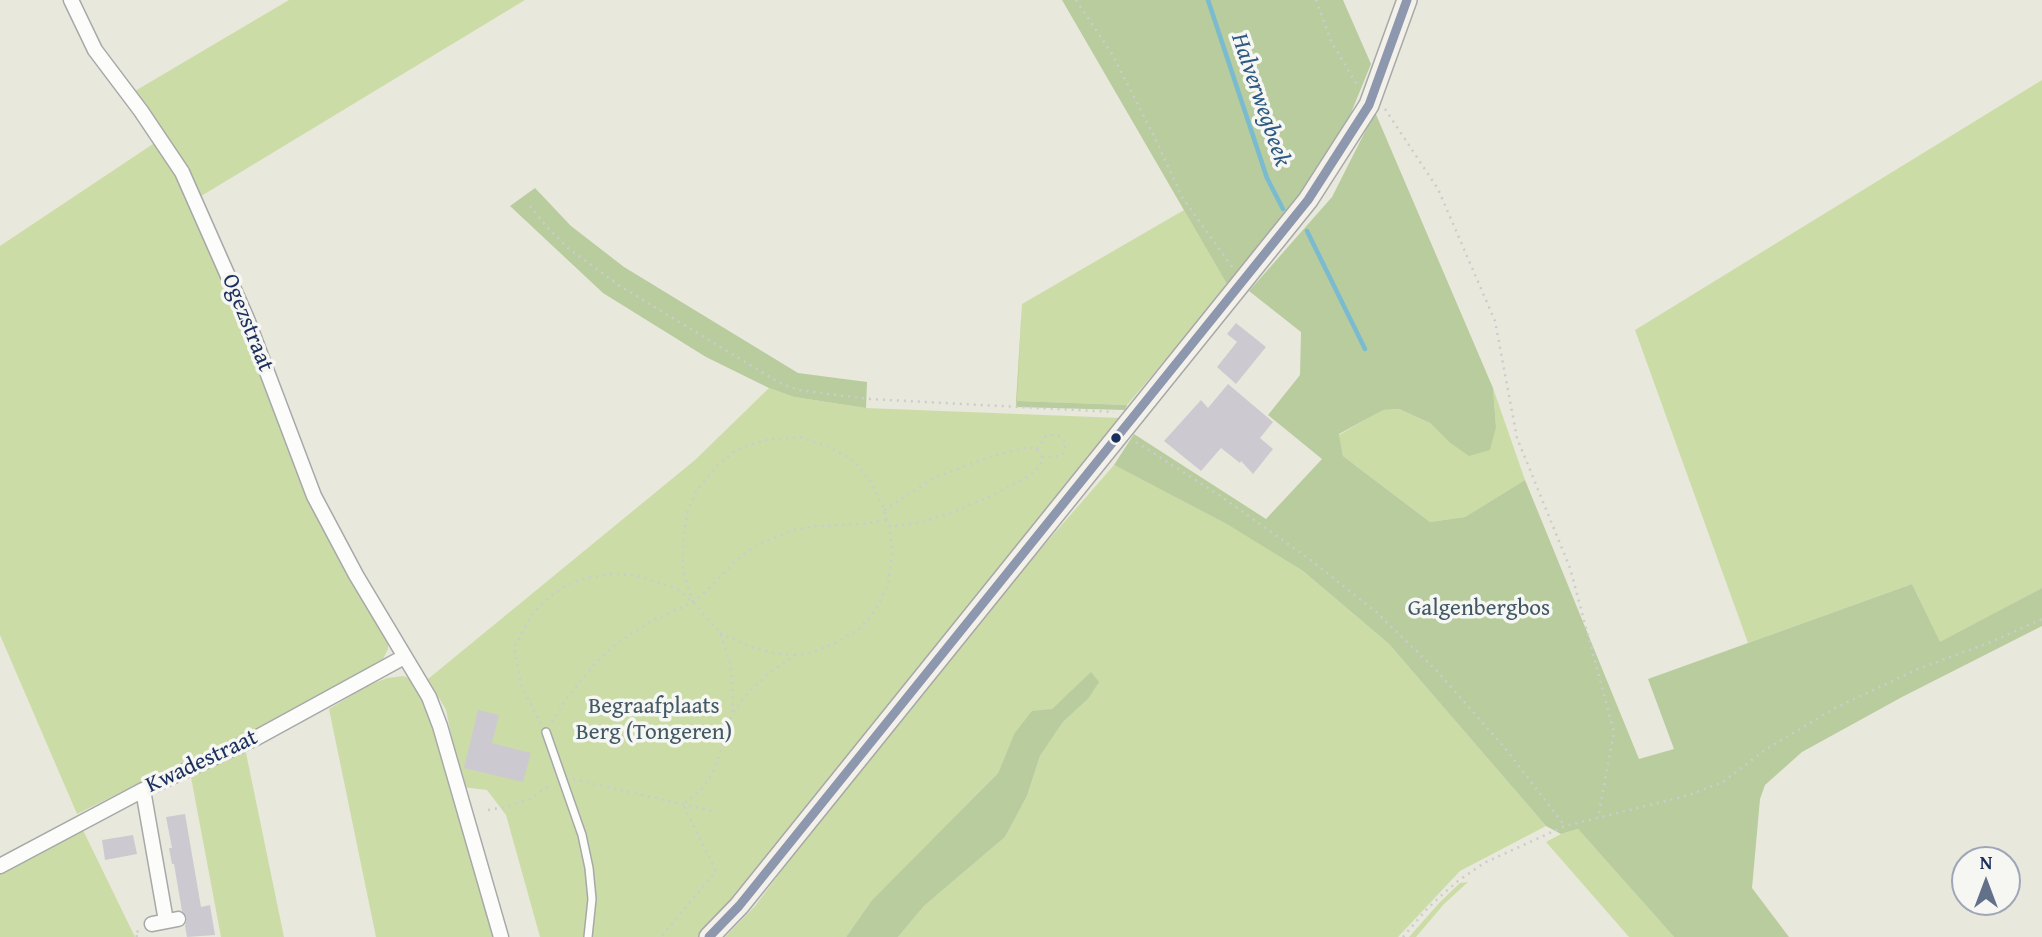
<!DOCTYPE html>
<style>
body{margin:0}
#map{position:relative;width:2042px;height:937px;overflow:hidden;background:#e9e8dd;font-family:"Gentium Book Plus",serif}
canvas{display:block}
.north{position:absolute;left:1951px;top:846px;width:70px;height:70px;box-sizing:border-box;background:#f6f6f2;border:2px solid #9ea6b7;border-radius:50%;rotate:0deg;font-size:19px;font-weight:700;line-height:28px;text-align:center;color:#1b2f5e}
.north::after{content:'';display:block;margin:auto;width:24px;height:32px;background:#63708a;clip-path:polygon(50% 0,100% 100%,50% 72%,0 100%)}
</style>
<div id="map">
<canvas width="2042" height="937"></canvas>
<div class="north">N</div>
</div>
<script>
const ctx = document.querySelector('canvas').getContext('2d');
ctx.lineJoin = 'round';
function fill(path, color) { ctx.fillStyle = color; ctx.fill(path, 'evenodd'); }
const poly = rows => new Path2D(rows.map(r => 'M' + r).join(''));
function stroke(path, color, width, dash) { ctx.strokeStyle = color; ctx.lineWidth = width; ctx.lineCap = dash ? 'butt' : 'round'; ctx.setLineDash(dash || []); ctx.stroke(path); }
function label(font, color, halo, rows, align = 'center') {
  ctx.font = font + ' "Gentium Book Plus",serif'; ctx.lineWidth = 7; ctx.setLineDash([]); ctx.textBaseline = 'middle'; ctx.strokeStyle = halo; ctx.fillStyle = color; for (const [text, x, y, turn = 0] of rows) {
    ctx.save(); ctx.translate(x, y); ctx.rotate((+turn || 0) * Math.PI / 180); ctx.textAlign = isNaN(turn) ? turn : align; if (halo) ctx.strokeText(text, 0, 0); ctx.fillText(text, 0, 0); ctx.restore();
  }
}
fill(poly([
 [289,0,525,0,198,198,181,158,135,91],
 [2042,80,2042,588,1940,643,1912,584,1748,643,1635,330],
 [156,142,180,177,284,431,383,631,388,642,388,649,383,659,267,725,180,763,77,814,0,635,0,246],
 [1184,210,1228,286,1127,405,1016,401,1022,304],
 [769,388,794,397,866,408,1121,418,941,639,807,809,700,937,540,937,506,815,487,790,462,787,446,710,428,679,695,460],
 [1493,388,1525,480,1465,517,1430,522,1343,456,1339,435,1382,410,1399,409,1430,423,1449,442,1496,427],
 [1114,465,1228,524,1303,571,1389,644,1546,826,1460,871,1398,937,898,937,924,906,1005,837,1027,796,1040,756,1063,722,1088,699,1063,699,1052,709,1014,734,998,773,872,900,846,937,725,937,755,906,815,826,1017,576],
 [403,676,409,678,421,696,439,747,495,937,376,937,329,709,367,686,387,678],
 [245,748,284,937,221,937,190,772],
 [81,826,135,937,0,937,0,871],
 [1578,829,1674,937,1629,937,1546,842,1561,834],
 [1468,882,1444,904,1416,937,1409,937,1440,902,1460,883]
]), '#ccdca7');
fill(poly([
 [1062,0,1343,0,1371,64,1344,130,1323,168,1228,286],
 [1375,112,1493,388,1496,427,1490,450,1469,456,1449,442,1430,423,1399,409,1383,410,1339,434,1343,456,1430,522,1465,517,1525,480,1639,759,1674,749,1648,679,1912,584,1940,642,2042,588,2042,626,1902,697,1802,752,1765,785,1760,799,1752,888,1789,937,1674,937,1578,829,1561,834,1546,826,1389,644,1303,571,1227,524,1114,465,1134,434,1266,519,1322,459,1268,415,1300,375,1301,332,1249,291,1332,197],
 [535,188,571,226,624,267,798,373,867,382,866,408,794,397,769,388,706,357,603,293,510,206],
 [1022,304,1017,401,1127,405,1125,410,1016,407],
 [1091,672,1099,682,1088,699,1063,722,1040,756,1027,796,1005,837,924,906,898,937,846,937,872,900,998,773,1014,734,1032,711,1052,709]
]), '#b8cc9e');
stroke(poly([
 [1208,0,1267,178,1283,209],
 [1307,231,1365,349]
]), '#7bbbd0', 4.5);
fill(poly([
 [1236,323,1266,347,1236,384,1217,367,1237,342,1227,334],
 [1228,384,1273,422,1260,438,1273,449,1253,474,1241,461,1240,463,1221,448,1201,471,1164,441,1201,400,1208,408],
 [478,710,499,715,492,743,531,753,523,782,464,768],
 [185,814,201,907,210,905,215,935,187,937,185,926,187,918,182,911,174,864,172,864,169,848,172,848,166,817],
 [133,835,137,854,105,860,102,840]
]), '#cdc9d1');
const lane = poly([
 [546,732,582,835,589,868,592,899,588,937]
]);
const street = poly([
 [71,0,95,50,141,111,182,172,247,319,314,496,356,575,429,697,440,726,501,937],
 [143,790,166,921],
 [0,866,143,790,256,738,404,657],
 [152,924,178,919]
]);
const secondary = poly([
 [709,937,739,906,1308,200,1369,105,1407,0]
]);
stroke(lane, '#a6a9a8', 10);
stroke(street, '#a6a9a8', 17);
stroke(secondary, '#a6a9a8', 22);
stroke(poly([
 [1076,0,1112,54,1155,138,1182,197,1233,268],
 [1316,0,1331,41,1357,85],
 [1385,109,1438,189,1495,321,1517,438,1570,568,1614,732,1598,818],
 [530,206,547,227,568,248,620,286,778,382,798,390,870,399,1114,412],
 [1136,442,1219,495,1312,561,1376,612,1437,671,1505,748,1565,826],
 [1037,449,1046,436,1054,435,1060,437,1066,443,1064,452,1061,456,1041,457],
 [884,510,936,477,992,456,1029,447,1037,449,1041,457,1041,465,1031,475,993,495,953,512,923,522,891,527],
 [693,602,683,571,683,540,687,513,697,490,717,466,736,450,765,440,800,437,829,447,853,460,871,482,882,505,890,527,892,553,888,585,874,612,860,628,839,641,811,653,796,655,770,672,744,697,732,714],
 [720,633,751,647,773,653,796,655],
 [552,722,567,698,597,661,617,643,652,621,693,602,704,593,740,557,757,545,794,530,816,526,863,524,887,520],
 [541,724,521,685,514,647,533,613,551,596,565,586,583,579,610,574,635,575,677,589,693,602,720,633,730,663,733,692,732,714,718,759,710,777,701,790,683,804,716,871,661,937],
 [573,779,712,811],
 [488,810,505,807,530,799,552,784],
 [137,937,135,932,140,931],
 [1403,937,1426,910,1444,893,1458,881,1484,863,1565,826,1686,796,1723,782,1765,750,1835,708,1918,669,1991,642,2042,619]
]), '#cbcccd', 2.5, [2, 5]);
stroke(lane, '#fcfcfa', 7);
stroke(street, '#fcfcfa', 14);
stroke(secondary, '#f4f1eb', 19);
stroke(poly([
 [709,937,739,906,1308,200,1369,105,1407,0]
]), '#8d97ae', 9);
for (const [x, y, r, color] of [
 [1116,438,6,"#1b2f5e"]
]) { const dot = new Path2D(); dot.arc(x, y, r, 0, 2 * Math.PI); ctx.fillStyle = color; ctx.fill(dot); stroke(dot, '#f6f6f2', 2.5); }
label('23px', '#1b2f5e', '#f6f6f2', [
 ["Ogezstraat",247,323,68],
 ["Kwadestraat",202,762,-25]
]);
label('23px', '#415865', '#f6f6f2', [
 ["Galgenbergbos",1479,609],
 ["Begraafplaats",654,707],
 ["Berg (Tongeren)",654,733]
]);
label('italic 24px', '#2c5984', '#f6f6f2', [
 ["Halverwegbeek",1260,100,71]
]);
</script>
